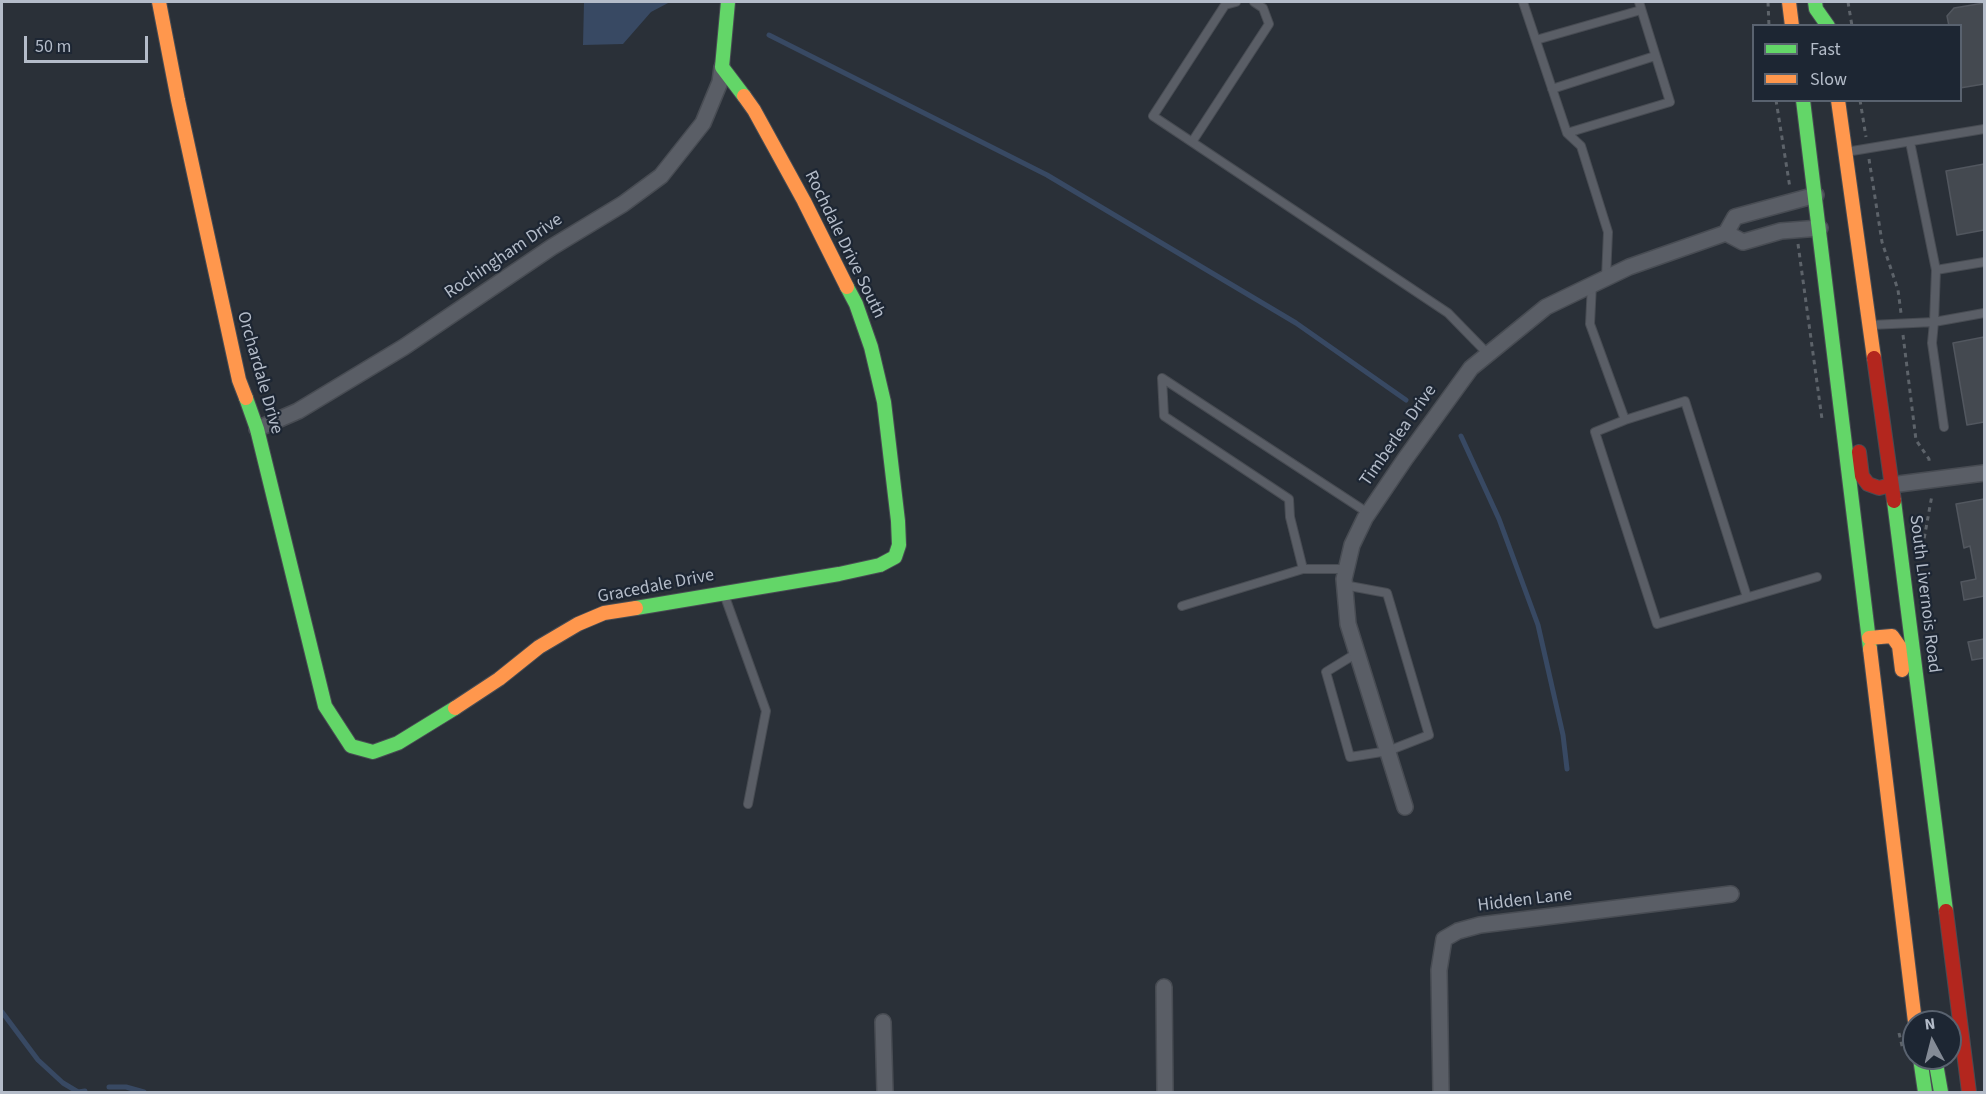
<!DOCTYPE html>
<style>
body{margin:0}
#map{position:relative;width:1986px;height:1094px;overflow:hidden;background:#2a3038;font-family:"Source Sans 3",sans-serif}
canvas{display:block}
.frame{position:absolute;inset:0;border:3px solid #b4bcc9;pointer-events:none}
.legend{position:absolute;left:1752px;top:24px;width:210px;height:78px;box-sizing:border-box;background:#1d2633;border:2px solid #59626f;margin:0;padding:8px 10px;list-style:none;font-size:18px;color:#b4bcc9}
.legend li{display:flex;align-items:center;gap:12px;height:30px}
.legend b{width:30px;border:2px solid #59626f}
.north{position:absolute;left:1902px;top:1010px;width:60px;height:60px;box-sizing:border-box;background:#1d2633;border:2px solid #59626f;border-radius:50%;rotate:353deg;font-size:16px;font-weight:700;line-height:24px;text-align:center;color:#b4bcc9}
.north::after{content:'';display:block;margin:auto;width:21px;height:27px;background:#848b96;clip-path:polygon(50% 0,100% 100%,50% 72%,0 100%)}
.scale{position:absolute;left:24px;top:36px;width:124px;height:27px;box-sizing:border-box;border:3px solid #b4bcc9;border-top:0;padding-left:8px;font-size:18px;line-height:21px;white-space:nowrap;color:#b4bcc9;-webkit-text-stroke:4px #1d2633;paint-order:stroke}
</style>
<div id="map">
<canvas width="1986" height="1094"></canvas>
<div class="frame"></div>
<ul class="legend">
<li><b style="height:8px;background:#63d668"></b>Fast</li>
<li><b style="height:8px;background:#ff974d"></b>Slow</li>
</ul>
<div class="north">N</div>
<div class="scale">50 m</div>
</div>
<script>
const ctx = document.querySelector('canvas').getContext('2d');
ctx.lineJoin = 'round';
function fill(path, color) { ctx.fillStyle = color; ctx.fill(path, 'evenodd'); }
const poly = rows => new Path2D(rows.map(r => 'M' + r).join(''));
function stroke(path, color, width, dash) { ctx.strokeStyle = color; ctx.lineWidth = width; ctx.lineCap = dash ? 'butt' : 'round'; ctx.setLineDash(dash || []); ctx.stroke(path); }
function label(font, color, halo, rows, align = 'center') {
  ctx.font = font + ' "Source Sans 3",sans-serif'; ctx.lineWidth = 4.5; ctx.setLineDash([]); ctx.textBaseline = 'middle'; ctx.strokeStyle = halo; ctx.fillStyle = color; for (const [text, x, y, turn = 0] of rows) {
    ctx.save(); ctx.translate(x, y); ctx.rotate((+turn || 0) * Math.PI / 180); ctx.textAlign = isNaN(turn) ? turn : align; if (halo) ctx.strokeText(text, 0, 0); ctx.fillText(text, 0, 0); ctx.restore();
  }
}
fill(poly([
 [584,2,670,2,651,12,623,44,583,45]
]), '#384963');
stroke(poly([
 [769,35,1047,175,1296,323,1406,400],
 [1461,436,1499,519,1538,625,1563,735,1567,769],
 [2,1012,38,1060,63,1083,78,1092,85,1091],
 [109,1087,126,1087,144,1092]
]), '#384963', 5);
const building = poly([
 [1984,3,1984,84,1960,88,1960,26,1949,26,1947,16,1954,8,1984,3],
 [1984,164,1984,230,1957,235,1946,171,1984,164],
 [1984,337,1984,422,1967,425,1953,343,1984,337],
 [1984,499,1984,596,1964,600,1961,582,1976,579,1970,546,1964,548,1956,504,1984,499],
 [1984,639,1984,658,1972,660,1968,642,1984,639]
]);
fill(building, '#444950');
stroke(building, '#52575f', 1.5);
const lane = poly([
 [1236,2,1225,5,1153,116,1448,313,1488,354],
 [1523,2,1567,133,1581,146,1608,232,1606,278],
 [1536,40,1641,10],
 [1552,89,1655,56],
 [1567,133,1670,102,1639,2],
 [1192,142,1269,24,1263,8,1254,2],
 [1910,142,1936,270,1984,262],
 [1846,152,1984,129],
 [1592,284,1590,324,1625,420,1595,432,1657,624,1817,577],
 [1871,325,1934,322,1936,270],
 [1625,420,1685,401,1747,597],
 [1944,427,1932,343,1934,322,1984,313],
 [1346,569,1303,569,1290,517,1289,499,1164,416,1162,378,1368,513],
 [1344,585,1387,593,1429,735,1388,751,1350,757,1326,672,1357,653],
 [724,594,766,711,748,804],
 [1182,606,1303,569]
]);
const street = poly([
 [1726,233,1743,242,1781,231,1820,228],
 [257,429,298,411,404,347,552,247,623,204,661,176,703,123,720,82,722,67],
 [1891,485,1984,473],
 [1405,807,1348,624,1344,579,1352,545,1365,518,1405,459,1471,368,1546,307,1629,267,1726,233,1735,217,1816,195],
 [1164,987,1165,1092],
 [883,1022,885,1092],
 [1441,1092,1439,970,1444,939,1458,931,1480,925,1731,894]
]);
const fast = poly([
 [728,2,722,67,744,96],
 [1815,2,1816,9,1828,26],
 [1803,100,1870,649],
 [246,398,257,429,325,706,351,746,373,752,398,743,455,708],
 [1894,501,1946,911],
 [636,608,839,574,880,565,895,557,899,545,898,521,884,402,871,347,856,304,847,287],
 [1920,1058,1925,1092],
 [1935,1058,1941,1092]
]);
const slow = poly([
 [159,2,178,100,239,380,246,398],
 [1789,2,1792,26],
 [744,96,754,110,804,201,847,287],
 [1838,100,1874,358],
 [1869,638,1892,636,1899,646,1902,670],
 [1870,649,1915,1022],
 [455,708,499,679,539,647,578,624,604,613,636,608]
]);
const jam = poly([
 [1874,358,1894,501],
 [1859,452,1862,476,1868,484,1879,488,1891,485],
 [1946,911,1969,1092]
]);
stroke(lane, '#484c53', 10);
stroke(street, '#484c53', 18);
stroke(fast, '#484c53', 16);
stroke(slow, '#484c53', 16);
stroke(jam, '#484c53', 16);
stroke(poly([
 [1768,2,1769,26],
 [1848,2,1852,26],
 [1776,100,1790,188],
 [1860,100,1866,137],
 [1869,159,1882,242,1898,290,1901,313],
 [1798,244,1822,419],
 [1903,335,1916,440,1929,459,1929,464],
 [1921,556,1932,495],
 [1899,1033,1903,1050]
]), '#5d636a', 3, [4.5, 4.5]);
stroke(lane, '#5a5e66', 8);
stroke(street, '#5a5e66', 15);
stroke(fast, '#63d668', 14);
stroke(slow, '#ff974d', 14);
stroke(jam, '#b3261e', 14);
label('18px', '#b4bcc9', '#1d2633', [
 ["Rochdale Drive South",844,245,64],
 ["Rochingham Drive",504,257,-34],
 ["Orchardale Drive",259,373,74],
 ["Timberlea Drive",1399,436,-55],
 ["Gracedale Drive",656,587,-11],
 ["South Livernois Road",1924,594,83],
 ["Hidden Lane",1525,901,-7]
]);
</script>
